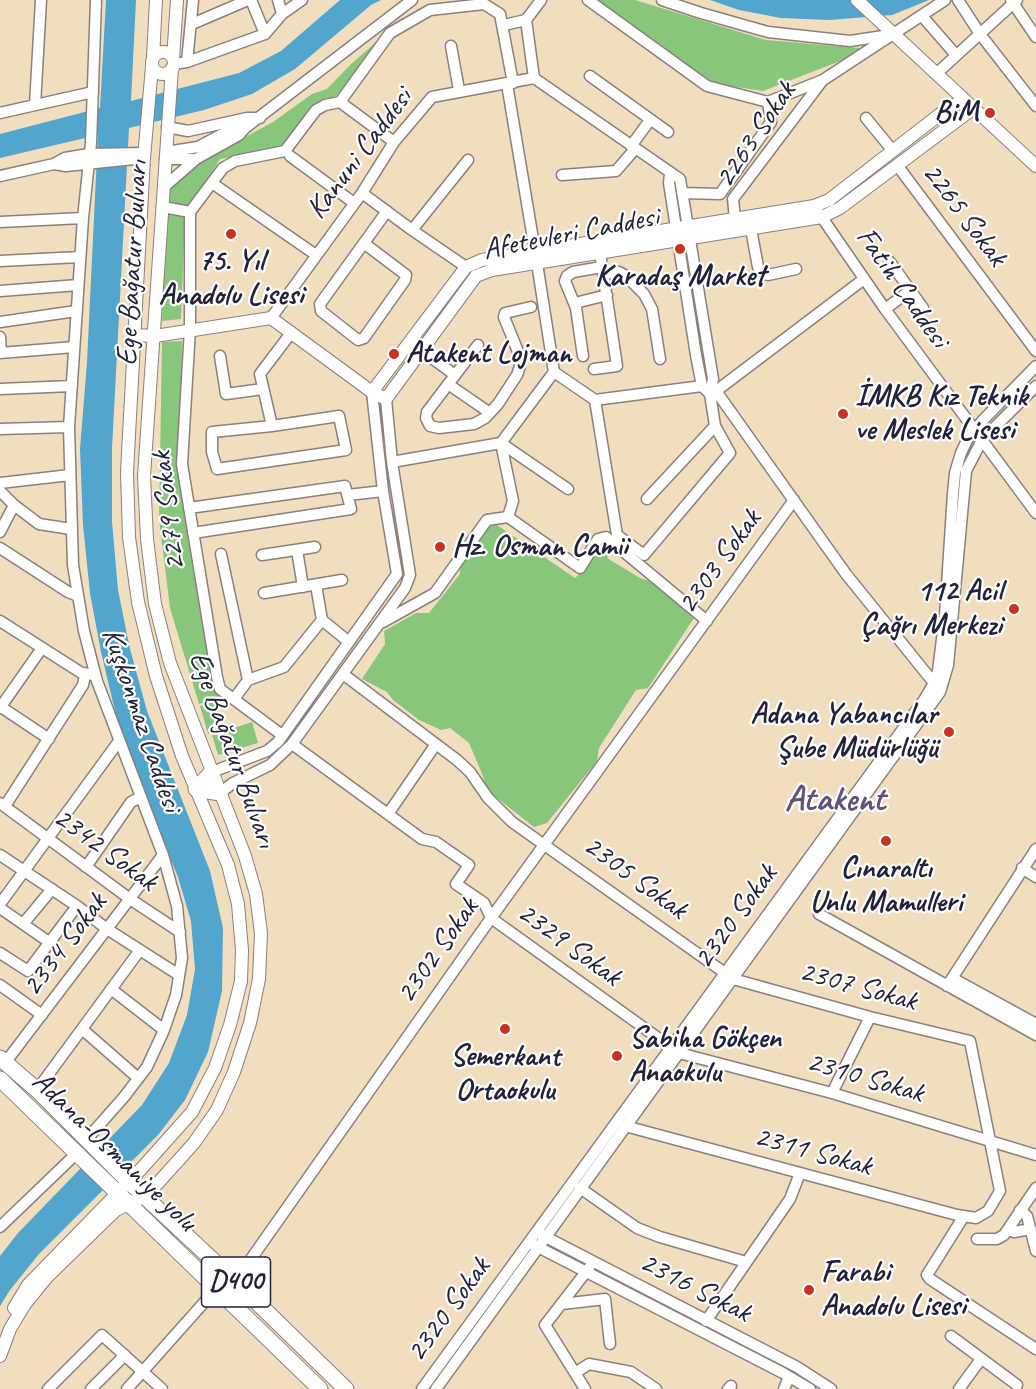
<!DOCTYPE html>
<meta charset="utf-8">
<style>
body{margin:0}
canvas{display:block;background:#f1debf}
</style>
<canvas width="1036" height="1389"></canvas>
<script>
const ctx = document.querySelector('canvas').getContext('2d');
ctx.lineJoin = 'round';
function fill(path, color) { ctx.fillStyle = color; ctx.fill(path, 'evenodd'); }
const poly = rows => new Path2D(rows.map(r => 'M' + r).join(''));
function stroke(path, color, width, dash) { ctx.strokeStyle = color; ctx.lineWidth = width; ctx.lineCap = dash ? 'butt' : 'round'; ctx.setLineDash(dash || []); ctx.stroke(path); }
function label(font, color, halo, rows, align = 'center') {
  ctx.font = font + ' Caveat,sans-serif'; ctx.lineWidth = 4.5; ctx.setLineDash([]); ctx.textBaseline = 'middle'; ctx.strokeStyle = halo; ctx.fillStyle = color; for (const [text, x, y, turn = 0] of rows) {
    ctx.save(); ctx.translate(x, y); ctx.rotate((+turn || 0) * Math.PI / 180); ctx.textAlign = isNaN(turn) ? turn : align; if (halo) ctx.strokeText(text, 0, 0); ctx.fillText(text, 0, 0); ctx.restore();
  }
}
fill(poly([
 [596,0,635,0,766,40,871,49,763,91,710,83],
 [390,33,333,99,317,102,281,148,220,159,185,214,181,319,162,321,167,179,273,122,312,94,327,89,350,65,383,36],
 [182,341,180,469,224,697,199,704,170,608,159,519,162,342],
 [492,524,497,525,575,578,586,568,601,545,610,553,607,558,640,578,652,582,694,618,648,688,636,690,599,748,597,761,547,823,534,827,487,790,483,776,469,743,450,728,441,730,419,720,393,700,387,692,362,679,385,644,384,631,416,613,429,613,460,574,459,564],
 [216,701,225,729,208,734,200,706],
 [252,722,258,743,218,755,212,735]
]), '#88c67c');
fill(poly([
 [106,0,136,0,131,101,239,73,281,51,340,0,381,0,371,5,295,69,252,94,204,110,129,128,112,448,112,522,118,590,130,649,147,711,210,871,223,928,222,991,208,1052,185,1100,158,1135,39,1254,10,1290,0,1306,0,1256,18,1233,142,1105,169,1063,187,1015,195,969,191,921,178,877,146,799,117,719,101,652,90,593,83,525,80,449,87,362,98,135,0,158,0,134,100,108],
 [710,0,929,0,892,15,829,20,781,18,739,10]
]), '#52a5cd');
const minor = poly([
 [251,0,265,34],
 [278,0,282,14],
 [588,0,707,86,768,102,823,80,945,0],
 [662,0,701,13,768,32,850,41,890,35],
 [958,0,980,34,1036,106],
 [1011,0,1036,37],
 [922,16,956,55],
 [192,24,248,0],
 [504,25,526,20],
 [451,46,459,90],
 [187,62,193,0],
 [173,64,187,62,265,34,282,14,302,0],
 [936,74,1017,0],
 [590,76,668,132],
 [534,78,526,20,541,0],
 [507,84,535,251],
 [340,102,394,142],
 [35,105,41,0],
 [0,113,93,92],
 [866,118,893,151],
 [167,127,188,131,247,118,260,118],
 [631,146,650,120],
 [166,152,198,147,236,127,245,128],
 [290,156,354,203],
 [144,158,66,166,54,164,65,158,89,154,144,153],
 [165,159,196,159,239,135,245,128,412,0],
 [897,165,1036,351],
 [670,174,669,183,696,355,702,386,710,394],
 [562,175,616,171,635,149],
 [0,176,54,164],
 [212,183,316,255],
 [164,187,196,159],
 [362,193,412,230,466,267],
 [682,193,720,194,771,122,768,102],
 [814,206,885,309,1036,513],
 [163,207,190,212,223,168,235,161,285,151,316,110,325,105,340,102,390,33,430,10,484,4,500,14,513,83],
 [190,212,190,329,182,464,217,677,220,689,282,735],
 [735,219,733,199,822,81],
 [0,222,83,218],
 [751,229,758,267,760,272,768,275,796,269],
 [412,230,468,160],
 [365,244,406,275,405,280,364,338,358,340,321,311,320,304,387,211],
 [0,261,80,257],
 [890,262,923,308],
 [537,263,554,372,595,400],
 [605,274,619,272,626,276,644,294,652,309,660,359],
 [0,291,78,285],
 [575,303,607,295],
 [885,309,911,290],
 [271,318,362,193,394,142,432,97,534,78,680,179,713,379,710,394,715,426,730,453,644,555,617,535,595,400],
 [0,322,76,311],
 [0,337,1,353],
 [478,345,427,412,426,418,430,426,439,428,474,424,485,418,498,404,517,375,520,366,519,354,504,317,505,313,531,307],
 [422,351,455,375],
 [0,353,74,347],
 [220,356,226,394,263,389],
 [583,356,576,308,565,281,567,276,573,272,602,267],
 [594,369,617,366,600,253],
 [448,384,490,413],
 [0,389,72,386],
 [712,389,716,391,846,574,934,683],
 [716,391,864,279],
 [595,400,702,386],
 [339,416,346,450,217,469,212,452,212,432,272,426,339,416],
 [272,426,260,374,291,333],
 [0,429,69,427],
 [501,443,513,501,508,517,580,568,598,539,606,537,707,621],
 [501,443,568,489],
 [392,462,501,443,554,372],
 [0,483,70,475],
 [0,491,14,505,39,524,71,529],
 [348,495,383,491],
 [647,499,715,426],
 [189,508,345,486,351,509,193,533],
 [0,532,14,505],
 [0,548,68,592,78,596],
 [297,550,303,587],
 [221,554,248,680,234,699],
 [262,555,315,547],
 [316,585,322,620,349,642],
 [264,593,342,580],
 [0,621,80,672,92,675],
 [383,622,435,593,487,520,508,517],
 [343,674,457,760,470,772,488,798,512,822,725,973],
 [248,680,284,667,322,620],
 [1,707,49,739],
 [0,708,42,648],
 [292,744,422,839,436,842,469,865,456,884,484,903,491,918,679,1053,832,1093,1036,1155],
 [212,772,267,751,278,742,397,574,383,491,372,392],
 [220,793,233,783,270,765,292,744,405,588,410,575,392,462,386,399],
 [0,803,130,899,180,932],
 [5,806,83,685,85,675],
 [388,814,436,744],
 [0,855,77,906,107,929,179,975],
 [86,867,131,802,141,797],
 [1022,868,1036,877],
 [0,904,119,741],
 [0,908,49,942],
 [819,914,1036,1035],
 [23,924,52,889],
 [0,953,28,971,77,906],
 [952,978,1036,1024],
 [0,985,42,1015],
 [947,986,1036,849],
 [111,989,164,1030],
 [82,1029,138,1078],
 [5,1063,163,855],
 [37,1090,140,950],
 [832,1093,870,1017],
 [625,1126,957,1215,976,1218,988,1211,1000,1191,970,1041,870,1017,733,979],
 [86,1140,124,1097,147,1067,164,1030,176,995,182,958,177,906,163,855,97,681,84,631,73,565,69,427,83,218,91,143,96,0],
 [580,1188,637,1228,660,1237,746,1262],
 [1020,1210,1027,1216,1036,1251],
 [964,1216,927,1275,930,1279,1036,1349],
 [0,1227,77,1153],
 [1008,1230,1014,1232,1031,1229],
 [540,1234,797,1367,831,1389],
 [977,1239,997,1239,1004,1235,1036,1188],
 [534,1245,783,1373,810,1389],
 [234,1280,251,1259,491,918,794,500],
 [562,1304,605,1299,610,1344],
 [706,1321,790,1199,800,1173],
 [951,1336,1017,1385],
 [575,1373,589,1364,631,1372,656,1389],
 [48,1389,102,1335,162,1389],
 [91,1389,125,1355],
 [127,1389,216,1289],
 [422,1389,924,700,934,683,938,671,945,615,953,494,955,473,961,453,968,438,984,419,1036,366],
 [436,1389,940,692,948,665,966,471,982,440,1036,386],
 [585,1389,545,1325,589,1268],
 [728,1389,731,1386],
 [784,1389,789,1377],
 [959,1389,981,1359]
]);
const major = poly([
 [857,0,1036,166],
 '152 63a11 11 0 1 1 22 0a11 11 0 1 1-22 0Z',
 [153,58,156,0],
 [173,59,177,0],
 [135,335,155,336,271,318,372,392,386,399,476,276,492,270,822,217,840,208,974,108],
 [372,392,466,267,482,260,814,206,829,200,939,115,964,99],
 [14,1308,28,1285,142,1168,192,1112,215,1068,230,1025,241,981,242,950,238,904,228,865,182,756,156,676,138,602,129,537,127,472,144,158,152,66],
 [0,1356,10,1329,25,1304,47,1277,116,1210,145,1196,158,1183,194,1143,217,1110,234,1072,250,1023,259,979,261,933,256,894,245,856,170,663,155,604,147,539,144,476,172,68]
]);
const highway = poly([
 [212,772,196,789,220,793],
 [0,1058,37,1090,128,1181,234,1280,346,1389],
 [0,1079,320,1389]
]);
stroke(minor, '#8a807d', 13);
stroke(major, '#8a807d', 14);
stroke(highway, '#8a807d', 17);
stroke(minor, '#fff', 10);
stroke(major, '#fff', 12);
stroke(highway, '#fff', 15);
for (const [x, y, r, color] of [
 [990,113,6,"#c8321e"],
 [231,234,6,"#c8321e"],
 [680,249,6,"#c8321e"],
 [394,354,6,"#c8321e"],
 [843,414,6,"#c8321e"],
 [440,547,6,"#c8321e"],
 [1014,609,6,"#c8321e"],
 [949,732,6,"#c8321e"],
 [886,841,6,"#c8321e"],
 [505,1029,6,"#c8321e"],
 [617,1056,6,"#c8321e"],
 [809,1290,6,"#c8321e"]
]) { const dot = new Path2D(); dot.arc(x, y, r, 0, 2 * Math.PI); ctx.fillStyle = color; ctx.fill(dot); stroke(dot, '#fff', 2); }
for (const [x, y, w] of [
 [236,1282,69]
]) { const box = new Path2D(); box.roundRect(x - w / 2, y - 25, w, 50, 4.5); ctx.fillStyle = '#fff'; ctx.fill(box); stroke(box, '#22223b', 1.5); }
label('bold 28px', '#22223b', null, [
 ["D400",236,1282]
]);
label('bold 30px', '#22223b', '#fff', [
 ["BiM",978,113,"right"],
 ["75. Yıl",231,262,"center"],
 ["Anadolu Lisesi",231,296,"center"],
 ["Karadaş Market",680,277,"center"],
 ["Atakent Lojman",406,354],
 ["İMKB Kız Teknik",855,397],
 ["ve Meslek Lisesi",855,431],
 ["Hz. Osman Camii",452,547],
 ["112 Acil",1002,592,"right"],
 ["Çağrı Merkezi",1002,626,"right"],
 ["Adana Yabancılar",937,715,"right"],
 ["Şube Müdürlüğü",937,749,"right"],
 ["Cınaraltı",886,869,"center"],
 ["Unlu Mamulleri",886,903,"center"],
 ["Sabiha Gökçen",629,1039],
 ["Anaokulu",629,1073],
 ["Semerkant",505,1057,"center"],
 ["Ortaokulu",505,1091,"center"],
 ["Farabi",821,1273],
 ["Anadolu Lisesi",821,1307]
], 'left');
label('30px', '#22223b', '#fff', [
 ["2263 Sokak",756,135,-56],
 ["Kanuni Caddesi",360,154,-53],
 ["2265 Sokak",964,215,53],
 ["Afetevleri Caddesi",571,234,-11],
 ["Ege Bağatur Bulvarı",133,263,-87],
 ["Fatih Caddesi",902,288,55],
 ["2279 Sokak",169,511,-97],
 ["2303 Sokak",720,562,-54],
 ["Kuşkonmaz Caddesi",141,720,71],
 ["Ege Bağatur Bulvarı",232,750,70],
 ["2342 Sokak",105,850,36],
 ["2305 Sokak",635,878,36],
 ["2320 Sokak",736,917,-54],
 ["2334 Sokak",65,945,-53],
 ["2329 Sokak",569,945,36],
 ["2302 Sokak",438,951,-55],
 ["2307 Sokak",858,987,15],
 ["2310 Sokak",865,1078,16],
 ["Adana-Osmaniye yolu",114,1152,44],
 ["2311 Sokak",813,1152,15],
 ["2316 Sokak",695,1288,27],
 ["2320 Sokak",449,1310,-54]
]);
label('bold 36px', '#615278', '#fff', [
 ["Atakent",835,801]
]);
</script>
